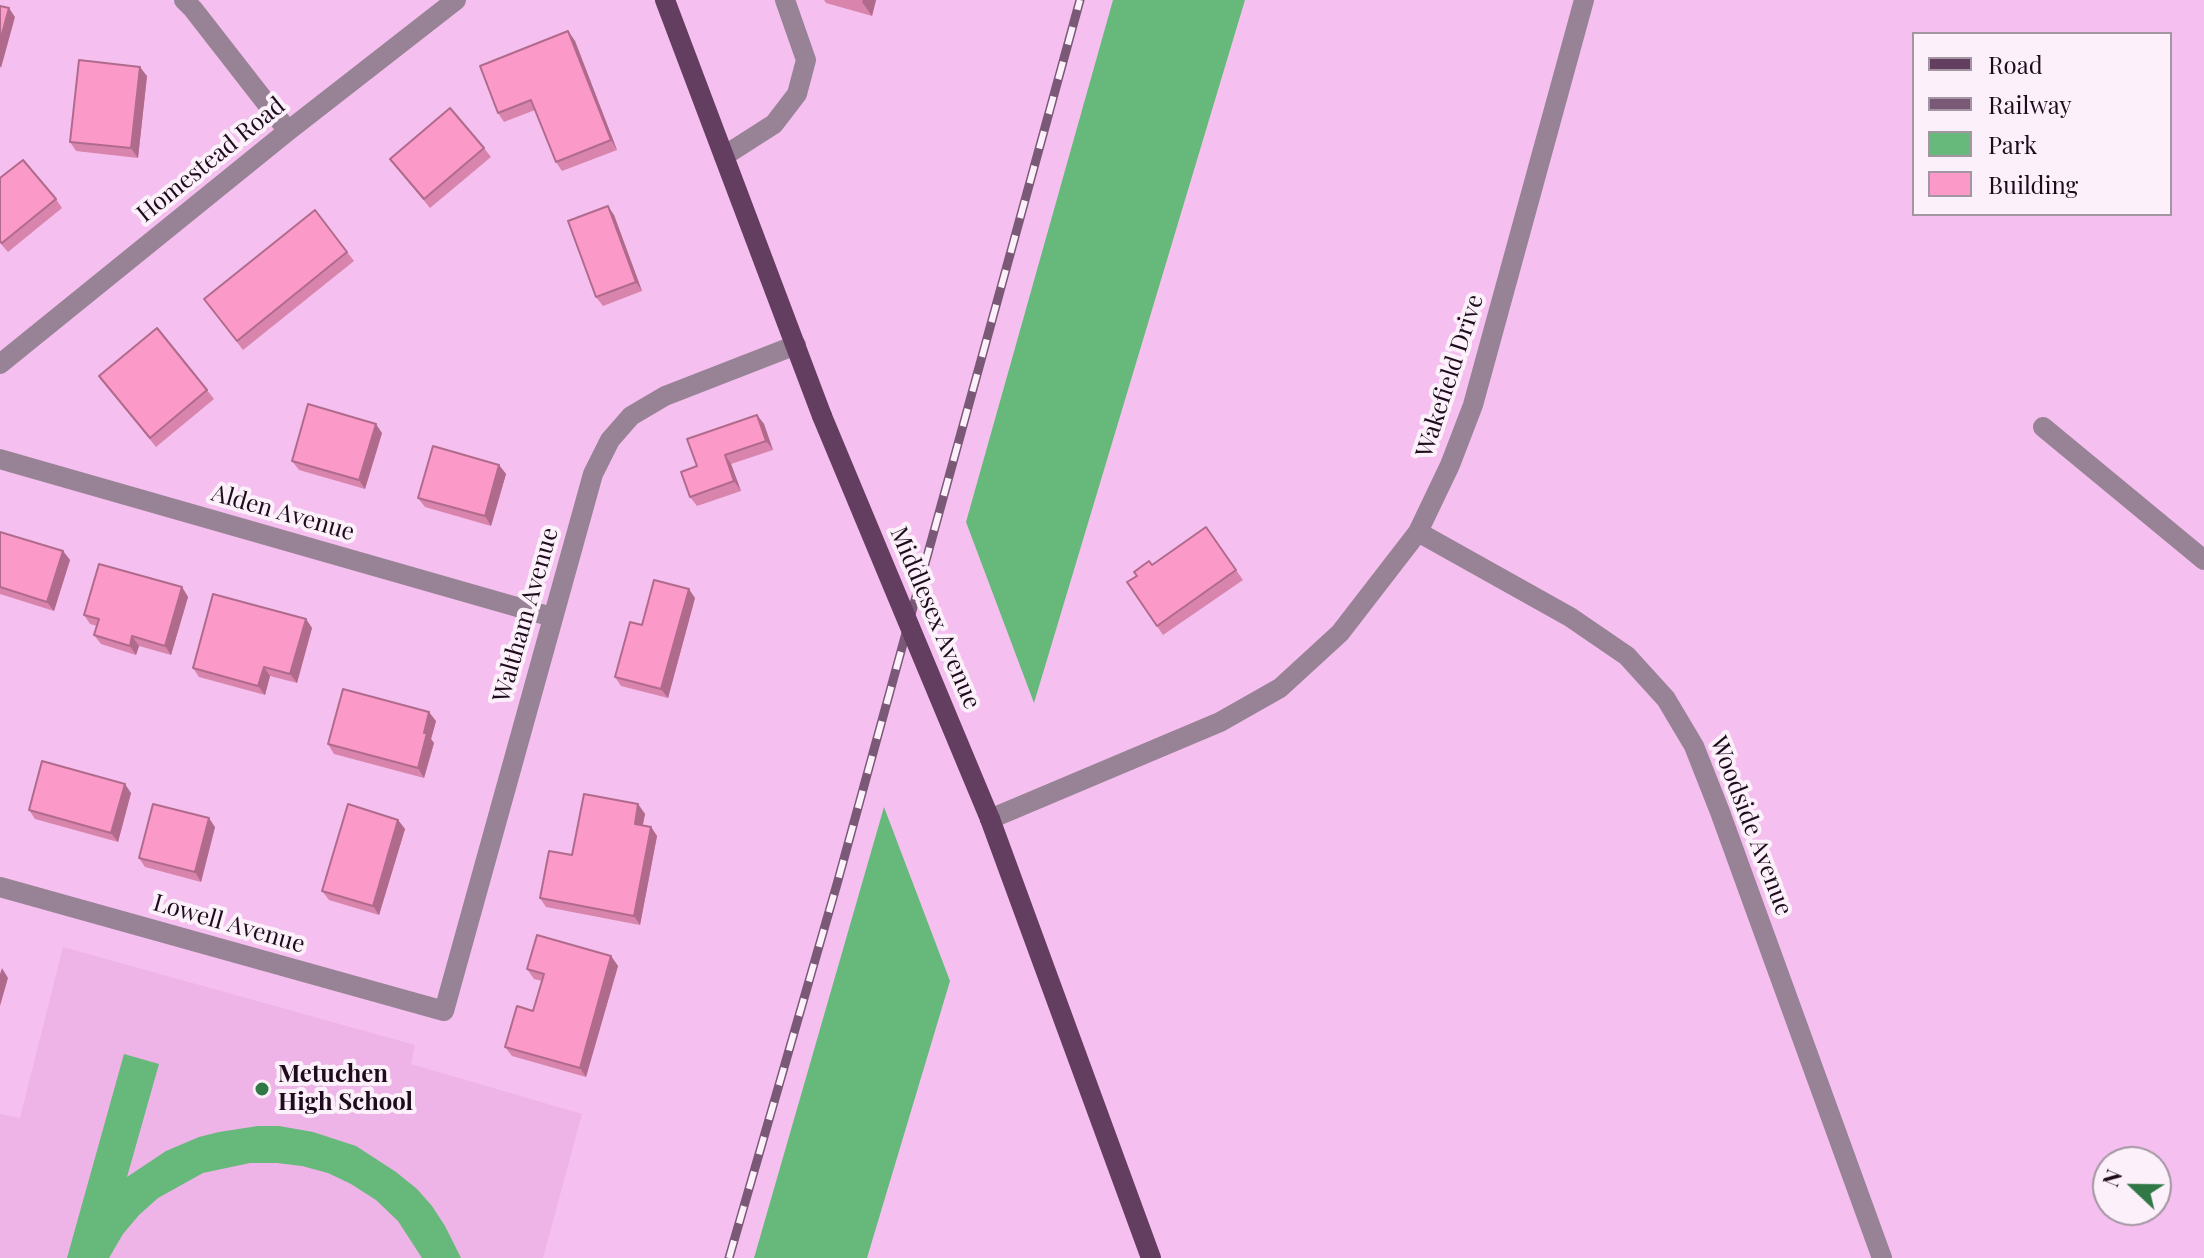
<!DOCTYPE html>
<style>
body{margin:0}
#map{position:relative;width:2204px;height:1258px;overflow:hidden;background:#f5c0ef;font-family:"Playfair Display",serif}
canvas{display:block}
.legend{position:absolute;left:1912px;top:32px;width:260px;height:184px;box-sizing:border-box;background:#fcf1fa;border:2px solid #a395a1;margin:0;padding:10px 14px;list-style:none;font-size:24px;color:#1e0c1c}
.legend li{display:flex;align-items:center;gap:16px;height:40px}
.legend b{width:40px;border:2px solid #a395a1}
.north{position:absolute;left:2092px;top:1146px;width:80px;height:80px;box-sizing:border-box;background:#fcf1fa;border:2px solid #a395a1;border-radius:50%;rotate:292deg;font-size:22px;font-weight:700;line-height:32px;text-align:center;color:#1e0c1c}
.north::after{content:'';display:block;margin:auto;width:28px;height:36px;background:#307845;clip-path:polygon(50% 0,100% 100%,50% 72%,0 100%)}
</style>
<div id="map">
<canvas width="2204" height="1258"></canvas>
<ul class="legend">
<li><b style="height:10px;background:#643e61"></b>Road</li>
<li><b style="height:10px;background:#7a5977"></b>Railway</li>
<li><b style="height:22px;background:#66b97b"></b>Park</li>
<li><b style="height:22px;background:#fb99c8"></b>Building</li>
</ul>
<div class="north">N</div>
</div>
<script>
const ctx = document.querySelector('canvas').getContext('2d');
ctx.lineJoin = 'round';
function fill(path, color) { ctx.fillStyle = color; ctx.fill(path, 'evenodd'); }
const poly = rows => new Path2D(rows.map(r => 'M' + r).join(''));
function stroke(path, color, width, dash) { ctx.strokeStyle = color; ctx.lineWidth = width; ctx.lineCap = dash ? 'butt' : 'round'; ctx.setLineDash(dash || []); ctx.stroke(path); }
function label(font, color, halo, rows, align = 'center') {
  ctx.font = font + ' "Playfair Display",serif'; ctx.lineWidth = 8; ctx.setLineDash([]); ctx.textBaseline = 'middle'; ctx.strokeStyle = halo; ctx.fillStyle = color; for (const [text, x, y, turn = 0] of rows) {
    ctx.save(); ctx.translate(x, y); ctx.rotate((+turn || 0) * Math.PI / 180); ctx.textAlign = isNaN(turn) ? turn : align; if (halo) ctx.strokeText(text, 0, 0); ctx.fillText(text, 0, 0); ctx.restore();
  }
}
fill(poly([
 [63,947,415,1045,411,1064,582,1114,543,1258,0,1258,0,1114,20,1118]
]), '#eeb3e7');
fill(poly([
 [1113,0,1245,0,1034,703,966,522],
 [884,807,950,981,867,1258,754,1258],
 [124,1054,159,1064,127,1177,166,1151,199,1137,219,1132,258,1126,279,1126,313,1132,356,1146,396,1172,417,1189,432,1206,445,1226,461,1258,422,1258,398,1221,376,1200,351,1184,328,1173,302,1166,277,1163,250,1163,203,1173,158,1198,139,1215,123,1234,109,1258,67,1258]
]), '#66b97b');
stroke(poly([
 [184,0,193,9,288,131],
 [724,156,774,124,797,94,806,60,785,0],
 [0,364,288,131,456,0],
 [2043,427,2204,560],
 [0,459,552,617],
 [1418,532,1570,617,1627,656,1666,699,1694,746,1720,812,1882,1258],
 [990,819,1220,722,1280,688,1340,633,1418,532,1450,465,1473,405,1584,0],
 [0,887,444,1011,593,474,610,440,631,416,665,396,796,345]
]), '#988295', 20);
stroke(poly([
 [665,0,822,416],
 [990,819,1151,1258]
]), '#643e61', 20);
const rail = poly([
 [729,1258,837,884,1080,0]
]);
stroke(rail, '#7a5977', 9);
stroke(rail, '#fcf1fa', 6, [18]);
stroke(poly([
 [822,416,990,819]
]), '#643e61', 20);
fill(poly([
 [824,0,876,0,872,16,826,3],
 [568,31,575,41,617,150,562,171,556,162,535,110,504,122,498,113],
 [147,76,138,158,76,151,70,142],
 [484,148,491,157,430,208,390,159],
 [0,178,56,199,62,208,8,252,0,243],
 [614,215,642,291,603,306,596,297],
 [347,252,354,261,243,350,204,299],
 [99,376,207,390,214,399,156,447],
 [757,415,764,424,773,450,731,464,741,491,697,506,690,497,697,466],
 [382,433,365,489,299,470,292,461],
 [499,465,506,474,491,526,425,507,418,498],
 [1206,527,1243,580,1163,635,1127,582],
 [0,532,63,551,70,560,54,611,0,594],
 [182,587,188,597,171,655,139,646,136,655,101,644,94,635,97,626,90,624,84,615],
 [695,598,668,698,621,686,615,677,642,625],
 [306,619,312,628,297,683,270,676,265,695,199,677,193,668],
 [436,721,431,739,434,743,424,778,334,754,328,744],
 [131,793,118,842,35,819,29,810],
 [638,804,645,814,643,825,651,827,657,836,640,925,546,907,540,898,572,855],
 [398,820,405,829,379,915,329,900,322,891],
 [215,827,201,882,145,867,139,858],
 [611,956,618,966,586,1077,512,1056,505,1047,533,1011,542,981,534,979,527,969]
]), '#d884ac');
fill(poly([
 [863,0,876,0,872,16,862,2],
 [9,8,15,17,1,68,0,66,0,41],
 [568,31,575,41,617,150,611,140],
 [140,67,147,76,138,158,131,148],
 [608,206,614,215,642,291,636,282],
 [757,415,764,424,773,450,766,441],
 [376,424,382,433,365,489,359,480],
 [725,455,731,464,741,491,734,481],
 [499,465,506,474,491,526,485,516],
 [63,551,70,560,54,611,47,602],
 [182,587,188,597,171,655,165,646],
 [689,589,695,598,668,698,661,689],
 [306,619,312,628,297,683,290,674],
 [132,636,139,646,136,655,130,646],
 [264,667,270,676,265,695,258,686],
 [429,712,436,721,431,739,434,743,424,778,418,768,424,733],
 [125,784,131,793,118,842,111,833],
 [638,804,645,814,641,833,635,824],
 [209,818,215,827,201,882,195,872],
 [398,820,405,829,379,915,373,906],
 [651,827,657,836,640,925,634,916],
 [611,956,618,966,586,1077,580,1068],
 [2,968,8,978,0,1006,0,974]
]), '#b06b8c');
const building = poly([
 [0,6,9,8,0,41,0,6],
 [568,31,611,140,556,162,531,100,498,113,480,66,568,31],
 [79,60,140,67,131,148,70,142,79,60],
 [450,108,484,148,424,199,390,159,450,108],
 [23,160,56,199,2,243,0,241,0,178,23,160],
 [608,206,636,282,596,297,568,221,608,206],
 [315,210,347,252,237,341,204,299,315,210],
 [157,328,207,390,150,438,99,376,157,328],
 [308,404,376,424,359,480,292,461,308,404],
 [757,415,766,441,725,455,734,481,690,497,681,472,697,466,687,439,757,415],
 [433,446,499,465,485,516,418,498,433,446],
 [1206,527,1236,570,1157,626,1127,582,1137,576,1134,572,1149,561,1152,565,1206,527],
 [0,532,63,551,47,602,0,587,0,532],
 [99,564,182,587,165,646,132,636,130,646,94,635,99,619,84,615,99,564],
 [654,580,689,589,661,689,615,677,630,622,642,625,654,580],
 [213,594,306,619,290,674,264,667,258,686,193,668,213,594],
 [343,689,429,712,424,733,427,733,418,768,328,744,343,689],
 [42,761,125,784,111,833,29,810,42,761],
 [584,794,638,804,635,824,651,827,634,916,540,898,549,851,572,855,584,794],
 [153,804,209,818,195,872,139,858,153,804],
 [348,804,398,820,373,906,322,891,348,804],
 [537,935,611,956,580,1068,505,1047,517,1006,533,1011,544,974,527,969,537,935]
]);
fill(building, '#fb99c8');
stroke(building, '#b06b8c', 2);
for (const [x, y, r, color] of [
 [262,1089,8,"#307845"]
]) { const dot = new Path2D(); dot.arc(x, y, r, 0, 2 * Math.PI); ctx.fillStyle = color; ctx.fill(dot); stroke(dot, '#fcf1fa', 3); }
label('24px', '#1e0c1c', '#fcf1fa', [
 ["Homestead Road",211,160,-39],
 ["Wakefield Drive",1450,376,-72],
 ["Alden Avenue",283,513,16],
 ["Waltham Avenue",526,615,-74],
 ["Middlesex Avenue",935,618,67],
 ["Woodside Avenue",1751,826,69],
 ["Lowell Avenue",229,924,16]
]);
label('bold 24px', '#1e0c1c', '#fcf1fa', [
 ["Metuchen",278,1075],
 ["High School",278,1103]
], 'left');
</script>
